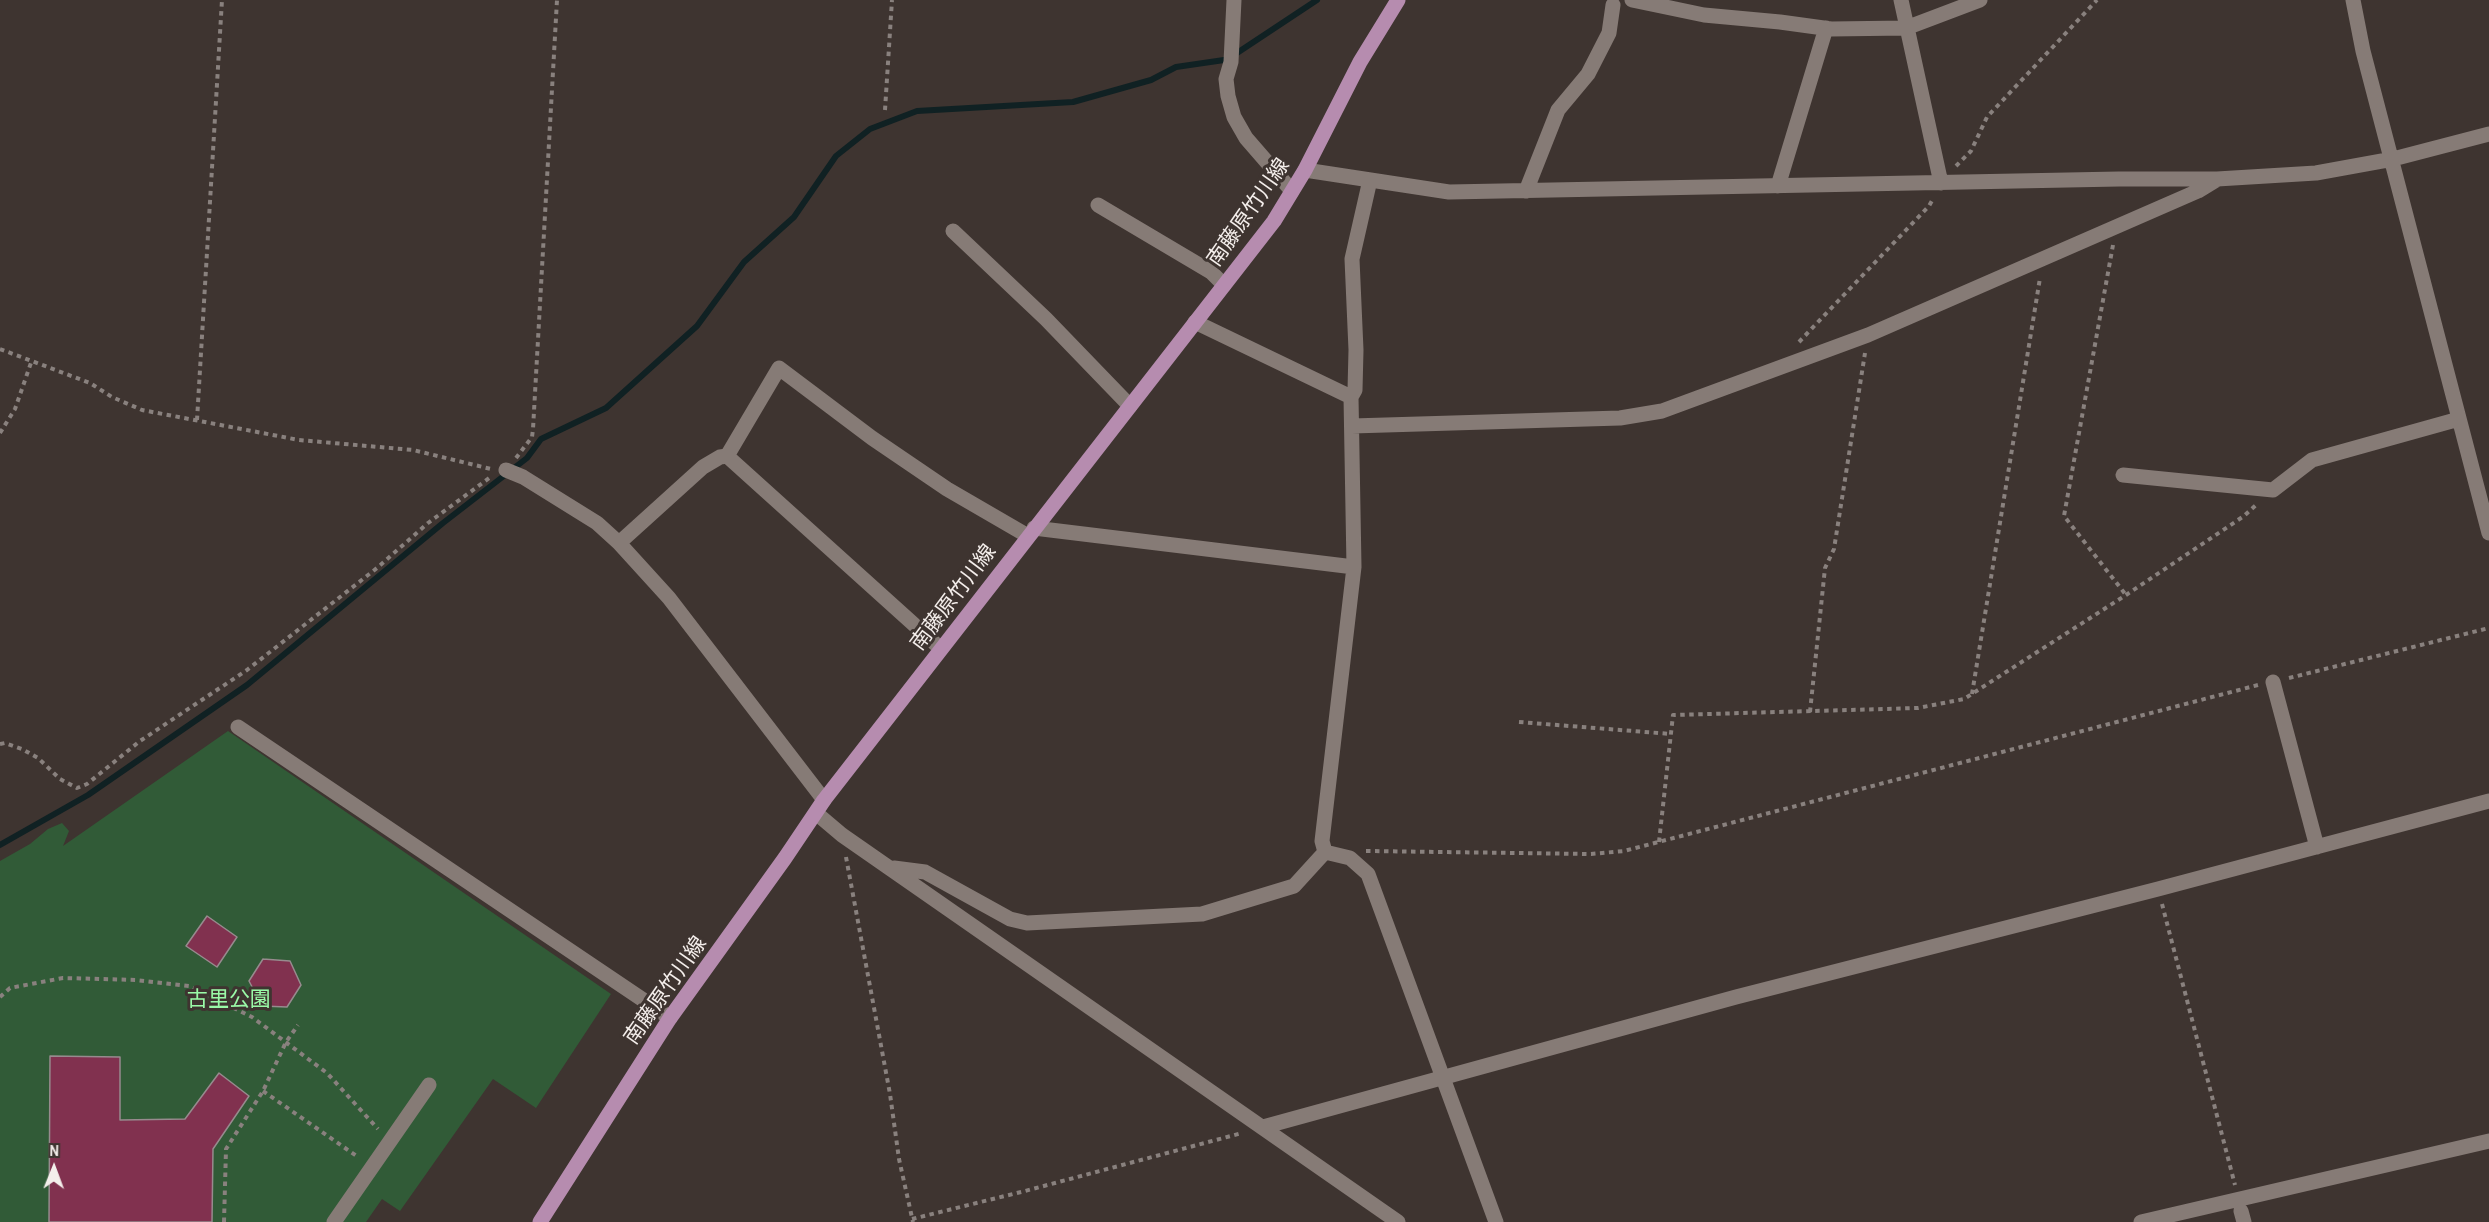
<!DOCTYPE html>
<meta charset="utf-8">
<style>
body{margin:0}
#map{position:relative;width:2489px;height:1222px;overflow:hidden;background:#3e3430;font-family:"Archivo Narrow",sans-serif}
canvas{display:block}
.north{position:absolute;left:24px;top:1138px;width:60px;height:60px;-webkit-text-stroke:4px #3e3430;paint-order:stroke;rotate:1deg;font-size:16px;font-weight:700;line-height:24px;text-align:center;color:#f4eeeb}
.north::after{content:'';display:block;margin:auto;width:21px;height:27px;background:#f4eeeb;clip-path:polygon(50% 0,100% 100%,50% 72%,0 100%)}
</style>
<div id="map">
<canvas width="2489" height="1222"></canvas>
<div class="north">N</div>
</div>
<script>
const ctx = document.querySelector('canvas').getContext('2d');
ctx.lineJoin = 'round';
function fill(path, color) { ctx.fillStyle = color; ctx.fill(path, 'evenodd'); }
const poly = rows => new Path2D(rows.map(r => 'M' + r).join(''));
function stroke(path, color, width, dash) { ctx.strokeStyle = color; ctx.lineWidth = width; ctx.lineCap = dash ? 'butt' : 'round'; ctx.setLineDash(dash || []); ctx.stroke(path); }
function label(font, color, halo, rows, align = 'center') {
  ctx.font = font + ' "Archivo Narrow","Noto Sans JP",sans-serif'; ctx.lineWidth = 6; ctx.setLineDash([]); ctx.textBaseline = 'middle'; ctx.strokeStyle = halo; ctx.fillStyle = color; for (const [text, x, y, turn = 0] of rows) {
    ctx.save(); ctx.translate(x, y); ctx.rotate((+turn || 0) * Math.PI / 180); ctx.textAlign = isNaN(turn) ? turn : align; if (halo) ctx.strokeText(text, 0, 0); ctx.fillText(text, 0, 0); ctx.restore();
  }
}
fill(poly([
 [228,731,611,994,536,1108,493,1079,400,1211,382,1199,366,1222,0,1222,0,861,30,844,48,829,62,823,69,831,63,846]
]), '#315b37');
stroke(poly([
 [1237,53,1317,0],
 [0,845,88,795,247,685,443,523,527,458,541,439,606,408,697,326,744,262,794,217,836,156,870,129,917,111,1073,102,1151,80,1176,67,1224,60]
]), '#102123', 6);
const building = poly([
 [207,916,237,937,217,967,186,946,207,916],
 [263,959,290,961,301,985,287,1007,262,1006,249,981,263,959],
 [50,1056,120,1057,120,1120,185,1119,219,1073,249,1096,213,1149,212,1222,49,1222,50,1056]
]);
fill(building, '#81314f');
stroke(building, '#978b8e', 1.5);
stroke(poly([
 [885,110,892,0],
 [1956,166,1971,151,1987,117,2097,0],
 [2113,245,2064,516,2126,595],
 [1799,342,1929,206,1933,199],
 [0,349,90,383,112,397,142,410,299,440,413,450,491,469],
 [197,420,222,0],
 [0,433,15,409,32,360],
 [516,458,532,437,533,429,557,0],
 [2289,678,2489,628],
 [1972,694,2040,278],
 [1810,712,1825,568,1834,549,1865,353],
 [1519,722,1671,734],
 [0,744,5,743,22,749,38,758,60,779,77,788,87,784,140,741,247,670,377,568,428,523,492,476],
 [1659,842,1673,715,1918,708,1964,699,2126,595,2244,516,2257,504],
 [1366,851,1591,854,1624,851,2258,685],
 [846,857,890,1094,899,1159,913,1222],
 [2162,904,2235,1185],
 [0,997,10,988,63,978,136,980,189,986,252,1017,327,1073,378,1129],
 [263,1091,358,1157],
 [912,1219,1025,1191,1242,1133],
 [224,1222,226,1149,263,1091,286,1042,298,1025]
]), '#89817e', 4, [4.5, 4.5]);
stroke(poly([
 [1234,0,1231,62,1226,79,1228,96,1234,117,1246,138,1292,191],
 [1632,0,1704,15,1780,22,1831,29,1906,28,1980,0],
 [1901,0,1941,183],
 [2353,0,2363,51,2489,533],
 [1305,170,1449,192,2119,179,2217,179,2316,173,2393,159,2489,134],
 [1778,186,1826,28],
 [1526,191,1558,110,1588,74,1609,33,1613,5],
 [1098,205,1211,272,1224,285],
 [953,231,1046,319,1130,406],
 [1195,322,1351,397,1354,567,1322,841,1325,852,1350,858,1368,874,1496,1222],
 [1351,397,1355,390,1356,350,1352,259,1370,180],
 [1352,426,1620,418,1662,411,1868,335,2198,191,2216,180],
 [727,456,779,368,872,438,947,489,1028,536],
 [506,470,523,477,597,523,619,543,669,598,824,800],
 [2123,475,2273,490,2312,460,2459,419],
 [1034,528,1354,567],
 [619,543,703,467,720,457,727,456,940,648],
 [2273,682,2317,847],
 [238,727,670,1018],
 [816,813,842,835,1398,1222],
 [894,868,925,872,1010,919,1027,923,1202,914,1294,886,1325,852],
 [1263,1127,1736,997,2158,889,2489,801],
 [2241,1211,2244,1222],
 [334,1222,429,1085],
 [2141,1222,2489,1141]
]), '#867b76', 15);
stroke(poly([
 [540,1222,670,1018,785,858,824,800,1274,221,1305,170,1360,62,1398,0]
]), '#b68caf', 15);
label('21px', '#f4eeeb', '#3e3430', [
 ["南藤原竹川線",1249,213,-55],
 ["南藤原竹川線",954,598,-53],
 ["南藤原竹川線",666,991,-55]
]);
label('21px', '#9afaa7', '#3e3430', [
 ["古里公園",229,1000]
]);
</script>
